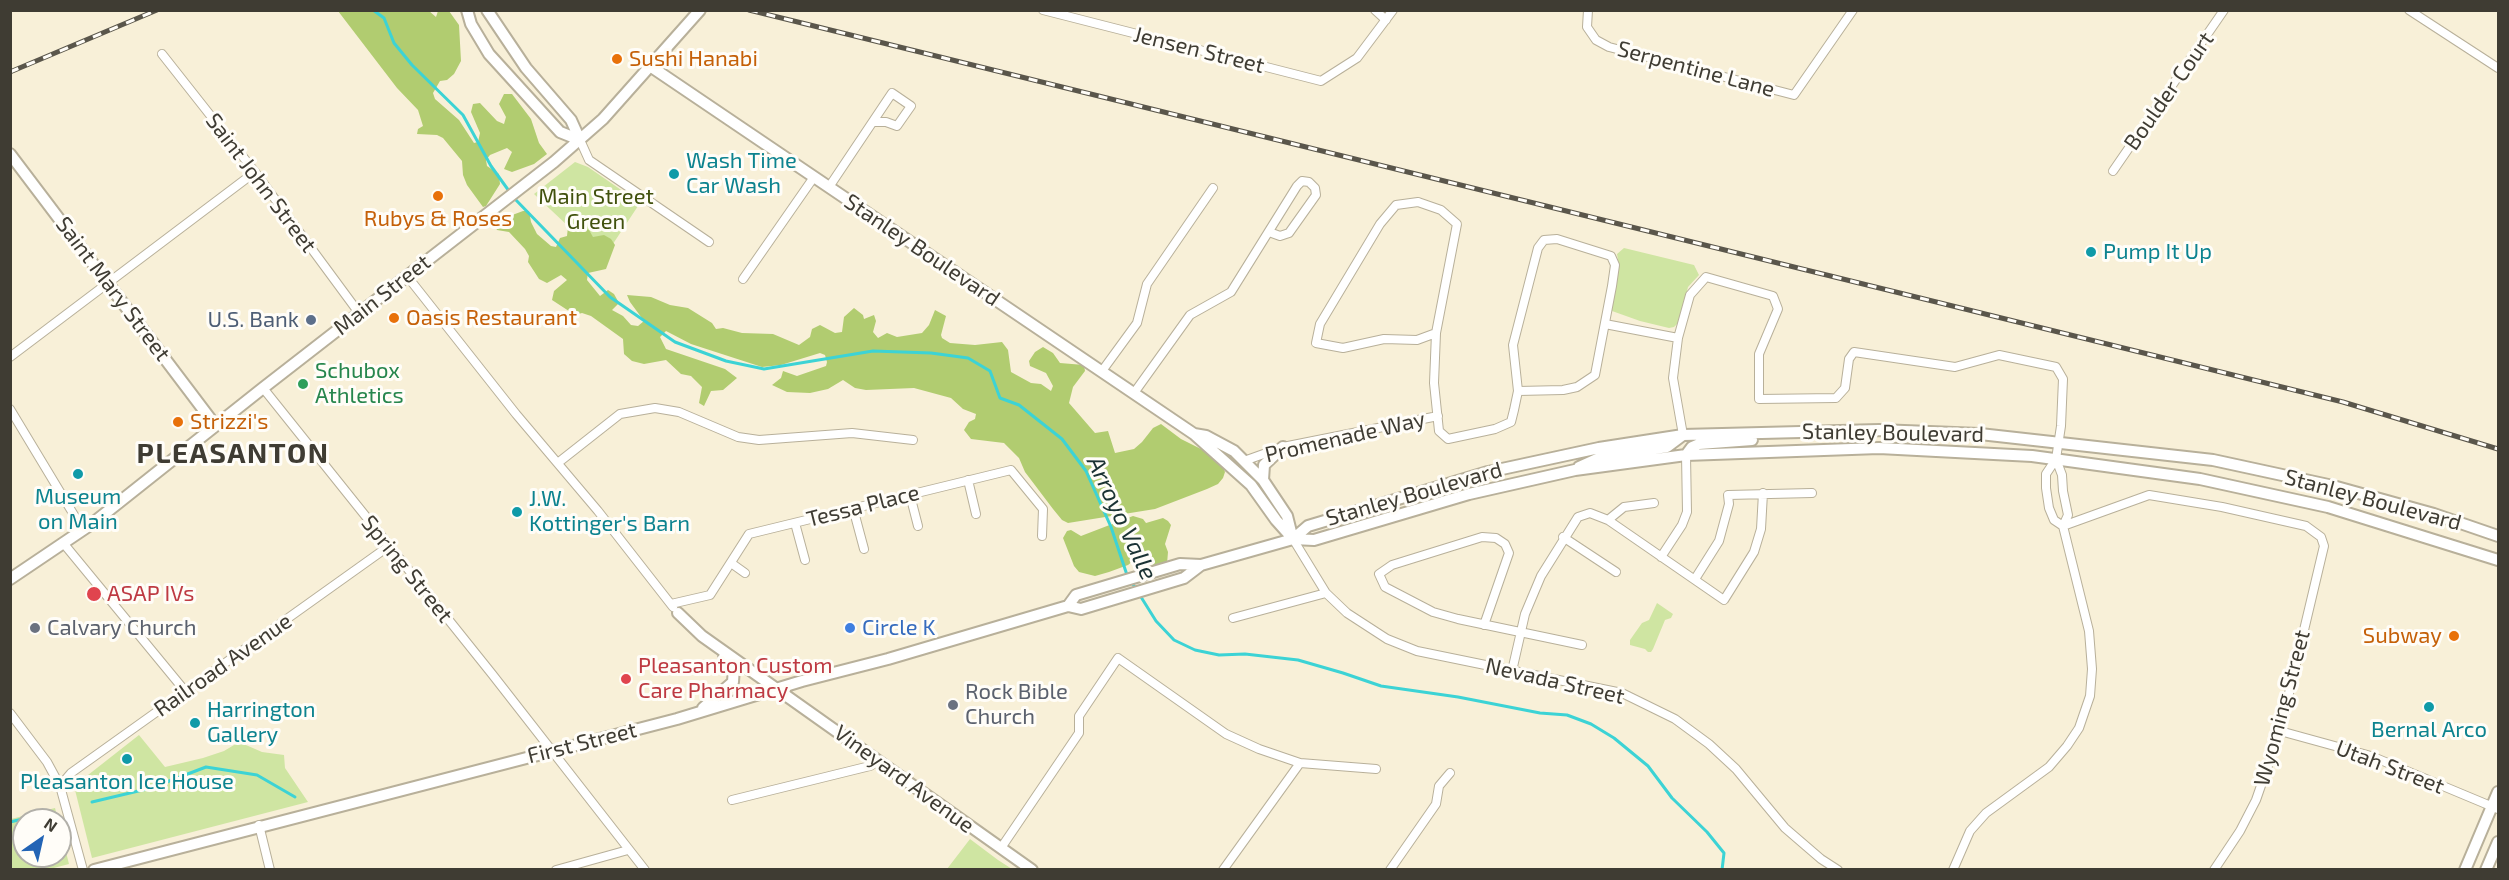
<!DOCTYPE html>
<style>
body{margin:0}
#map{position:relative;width:2509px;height:880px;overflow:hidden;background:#f8f0d8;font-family:"Exo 2",sans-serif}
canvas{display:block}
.frame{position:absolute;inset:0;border:12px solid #3f3c33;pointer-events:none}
.north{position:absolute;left:12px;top:808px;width:60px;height:60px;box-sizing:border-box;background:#fffdf8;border:2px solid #b2b0a9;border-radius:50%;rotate:34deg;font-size:16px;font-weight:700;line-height:24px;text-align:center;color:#3f3c33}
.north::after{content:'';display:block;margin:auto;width:21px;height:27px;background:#2364b5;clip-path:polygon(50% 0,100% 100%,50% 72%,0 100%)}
</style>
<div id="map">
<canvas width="2509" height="880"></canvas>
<div class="frame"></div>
<div class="north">N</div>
</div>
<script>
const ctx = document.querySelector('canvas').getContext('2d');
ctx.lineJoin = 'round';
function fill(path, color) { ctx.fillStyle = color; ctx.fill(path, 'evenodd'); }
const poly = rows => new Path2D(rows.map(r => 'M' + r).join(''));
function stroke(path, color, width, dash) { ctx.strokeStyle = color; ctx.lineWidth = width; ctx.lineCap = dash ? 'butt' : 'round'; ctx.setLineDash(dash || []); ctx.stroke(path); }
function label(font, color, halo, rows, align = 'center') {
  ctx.font = font + ' "Exo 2",sans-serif'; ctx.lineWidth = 6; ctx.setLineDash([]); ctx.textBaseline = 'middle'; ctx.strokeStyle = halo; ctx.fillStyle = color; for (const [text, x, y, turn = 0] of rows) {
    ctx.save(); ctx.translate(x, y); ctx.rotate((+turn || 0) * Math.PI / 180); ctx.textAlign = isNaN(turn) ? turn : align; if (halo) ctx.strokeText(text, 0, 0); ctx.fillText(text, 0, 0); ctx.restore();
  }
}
fill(poly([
 [575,162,588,167,640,203,603,259,534,194],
 [1624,248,1694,265,1699,275,1688,287,1680,321,1674,327,1669,328,1640,321,1612,311,1611,306,1619,267,1617,254],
 [1657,603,1673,614,1671,618,1665,620,1653,649,1651,652,1648,652,1645,649,1630,645,1630,640,1642,623,1649,620],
 [139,735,165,767,203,758,224,751,239,742,262,752,284,755,285,768,308,802,92,858,74,786],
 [55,808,58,820,24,820,24,856,60,856,60,828,69,864,50,869,11,869,11,819],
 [970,839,998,860,1012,869,947,869]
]), '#cfe5a2');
fill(poly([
 [338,11,429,11,436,17,438,11,449,11,459,25,461,61,454,74,447,80,440,81,433,93,435,99,459,120,474,143,478,142,480,133,471,112,473,104,480,103,497,121,504,124,506,117,499,104,504,94,512,94,531,119,539,143,547,154,534,164,512,172,504,169,512,152,507,148,490,155,486,160,487,166,499,174,500,184,486,206,483,207,467,185,463,175,462,161,443,138,437,135,417,134,418,129,423,126,418,110,397,88],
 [523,211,529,211,531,222,537,234,551,246,556,247,560,238,567,236,568,227,577,226,589,230,593,237,604,235,611,239,615,245,606,269,588,273,587,280,600,296,608,290,614,294,619,303,612,310,623,316,631,325,638,326,644,321,630,302,627,295,651,297,670,305,688,308,712,323,716,329,723,328,742,333,773,334,799,345,810,337,812,329,820,325,835,333,842,332,844,317,854,308,863,315,864,319,874,315,876,321,873,332,878,338,887,333,897,337,922,333,929,325,935,310,946,316,941,335,942,338,950,343,975,345,1002,342,1008,350,1011,372,1031,383,1041,384,1051,391,1053,386,1046,373,1030,366,1029,361,1035,352,1043,347,1053,353,1060,363,1084,365,1085,371,1073,387,1069,403,1095,433,1108,431,1115,453,1134,449,1142,442,1153,428,1161,424,1181,439,1207,452,1222,465,1225,472,1223,478,1218,484,1207,489,1155,509,1068,523,1062,520,1053,509,1025,472,1019,458,1004,443,971,439,964,430,969,422,975,419,976,414,963,409,951,398,914,388,866,390,855,388,843,380,828,389,810,393,787,392,772,385,781,378,783,371,797,376,826,366,827,362,825,355,820,353,781,365,762,367,691,344,666,331,660,337,666,349,725,369,737,378,723,390,711,391,704,406,699,403,702,387,691,376,681,374,666,360,644,364,632,361,624,354,623,339,591,316,582,313,575,315,552,300,554,291,567,280,561,275,547,283,539,279,528,262,529,256,525,249,509,232,497,230,495,226,499,220],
 [1133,516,1143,519,1146,523,1163,518,1168,521,1171,525,1165,544,1168,552,1167,564,1155,570,1149,556,1139,556,1128,565,1109,572,1095,576,1079,572,1074,566,1063,538,1067,531,1071,530,1081,536]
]), '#b1cc70');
stroke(poly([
 [373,10,384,18,394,43,412,65,463,115,491,166,514,198,610,297,675,342,726,361,764,369,873,351,931,353,968,358,990,371,1000,398,1019,405,1062,439,1086,471,1111,527,1127,575],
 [1131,581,1156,621,1174,640,1195,650,1219,655,1245,654,1298,660,1343,673,1381,686,1458,697,1540,713,1567,715,1591,724,1614,738,1648,766,1672,798,1707,832,1724,853,1722,870],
 [92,802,151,788,206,767,257,775,295,797],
 [10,822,48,813]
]), '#3cd3d5', 3);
const street = poly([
 [1043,10,1321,81,1357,58,1393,10],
 [1375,10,1386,20],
 [1588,10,1587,27,1596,40,1609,47,1794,95,1853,10],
 [2409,10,2498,68],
 [162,54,255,172,359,313],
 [580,140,589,160,709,242],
 [2113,171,2224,10],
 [829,187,892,93,911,106,897,126,886,122,873,122],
 [1418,202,1441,210,1457,224,1436,333,1417,340,1384,339,1343,348,1316,343,1320,324,1380,224,1396,205,1418,202],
 [407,276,516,414,598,511,673,607],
 [743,279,814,177],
 [1605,324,1678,338],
 [1436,333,1434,383,1439,431,1448,439,1495,429,1511,422,1514,410,1518,391,1513,345,1538,248,1544,240,1557,239,1611,256,1615,265,1612,286,1595,375,1577,387,1563,390,1518,391],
 [10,357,255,172],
 [1102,371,1137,323,1147,284,1213,188],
 [263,388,492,674,645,870],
 [1134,393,1190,315,1231,292,1297,186,1302,181,1309,182,1315,188,1316,195,1289,233,1280,236,1269,232],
 [10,409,83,530],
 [1683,435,1673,378,1678,338,1690,295,1706,277,1773,296,1778,309,1759,354,1759,399,1836,398,1845,388,1849,359,1854,352,1955,367,1999,355,2056,367,2063,379,2061,426,2056,459,2046,474,2046,488,2049,508,2054,520,2063,526],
 [1244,461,1283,447,1438,416],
 [559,462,620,414,655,408,679,412,738,437,759,440,852,433,913,440],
 [968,480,976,514],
 [910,495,918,526],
 [853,508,864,549],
 [1608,520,1624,507,1654,503],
 [795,523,805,560],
 [2063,526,2149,495,2222,507,2306,526,2321,537,2324,546,2280,731,2256,800,2240,831,2214,870],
 [1563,537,1616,572],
 [1293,539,1326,593,1347,613,1387,639,1417,651,1622,693,1675,719,1709,744,1736,769,1785,828,1821,859,1838,870],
 [64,544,185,691],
 [1661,557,1682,525,1687,512,1686,455],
 [731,563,745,573],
 [1695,579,1719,541,1729,504,1728,495,1812,493],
 [671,604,710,595,749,534,1011,470,1043,509,1042,536],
 [1233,618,1326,593],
 [1484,625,1509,553,1505,544,1496,538,1482,537,1392,565,1379,574,1385,587,1433,612,1458,619,1582,645],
 [1512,671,1525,614,1541,576,1578,517,1590,513,1608,520,1724,600,1754,552,1761,529,1763,493],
 [10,713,47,762,60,786,83,870],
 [2280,731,2371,756,2498,809],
 [60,786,71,773,389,546],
 [732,800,870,766,878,761],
 [259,825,270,870],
 [1001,848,1079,733,1079,716,1118,658,1226,734,1259,749,1300,763,1376,769],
 [556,870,628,850],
 [1223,870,1300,763],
 [1390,870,1436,804,1439,786,1450,773],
 [1953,870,1970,831,1986,813,2049,767,2067,746,2079,728,2090,696,2092,669,2089,631,2063,526,2068,515,2063,491,2062,475,2056,459]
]);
const secondary = poly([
 [467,10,471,24,489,54,560,132,580,140],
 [487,10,526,68,571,120,580,140],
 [650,66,1194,434,1251,485,1276,520,1293,539],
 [10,154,215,425],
 [1194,434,1206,436,1234,451,1263,480,1287,516,1292,536],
 [1686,455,1692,447,1699,444,1752,440],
 [1579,467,1599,458,1667,447,1683,435],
 [1263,480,1264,465,1283,447],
 [1293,539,1308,526,1488,472,1599,448,1683,435,1879,430,1980,434,2213,460,2333,486,2434,514,2498,536],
 [10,579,93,523,263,388,554,162,603,119,700,10],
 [1068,606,1076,595,1180,564,1201,565,1293,539,1314,540,1469,494,1575,470,1686,455,1879,448,2032,456,2200,479,2328,507,2498,560],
 [678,613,702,636,1032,870],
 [703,708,733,682,734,667,724,657],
 [94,870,677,719,802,681,888,659,1068,606,1081,609,1184,578,1201,565],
 [2465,870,2498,792],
 [2486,870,2498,842]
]);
stroke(street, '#b8b09a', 10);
stroke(secondary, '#b8b09a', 14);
stroke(street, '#fff', 8);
stroke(secondary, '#fff', 10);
const rail = poly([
 [749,10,2343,402,2498,449],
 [10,72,157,10]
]);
stroke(rail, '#5a564b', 5);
stroke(rail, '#fffdf8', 3, [9]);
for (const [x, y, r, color] of [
 [617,59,6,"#e8710a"],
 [674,174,6,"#0f9aa8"],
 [438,196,6,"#e8710a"],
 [2091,252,6,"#0f9aa8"],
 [394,318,6,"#e8710a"],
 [311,320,6,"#5c6f8a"],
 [303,384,6,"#2e9e5b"],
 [178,422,6,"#e8710a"],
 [78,474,6,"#0f9aa8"],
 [517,512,6,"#0f9aa8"],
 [94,594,8,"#e0444e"],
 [35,628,6,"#6b7280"],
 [850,628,6,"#3f7fe0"],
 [2454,636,6,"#e8710a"],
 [626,679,6,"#e0444e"],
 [953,705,6,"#6b7280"],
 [2429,707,6,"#0f9aa8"],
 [195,723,6,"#0f9aa8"],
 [127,759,6,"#0f9aa8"]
]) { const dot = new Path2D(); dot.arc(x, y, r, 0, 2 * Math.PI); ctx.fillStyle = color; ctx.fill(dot); stroke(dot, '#fffdf8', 2); }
label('22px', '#3f3c33', '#fffdf8', [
 ["Jensen Street",1199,50,14],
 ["Serpentine Lane",1696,69,15],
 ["Boulder Court",2169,91,-55],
 ["Saint John Street",261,183,53],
 ["Stanley Boulevard",922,250,34],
 ["Saint Mary Street",113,289,53],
 ["Main Street",382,295,-38],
 ["Stanley Boulevard",1893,433,1],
 ["Promenade Way",1345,437,-13],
 ["Stanley Boulevard",1414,494,-16],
 ["Stanley Boulevard",2373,500,15],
 ["Tessa Place",863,506,-14],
 ["Spring Street",407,569,51],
 ["Railroad Avenue",223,665,-35],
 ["Nevada Street",1555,681,13],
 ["Wyoming Street",2282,708,-75],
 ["First Street",582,743,-14],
 ["Utah Street",2390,767,21],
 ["Vineyard Avenue",904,779,36]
]);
label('22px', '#c56008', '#fffdf8', [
 ["Sushi Hanabi",629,59],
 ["Rubys & Roses",438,219,"center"],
 ["Oasis Restaurant",406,318],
 ["Strizzi's",190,422],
 ["Subway",2442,636,"right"]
], 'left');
label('22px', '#0d838f', '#fffdf8', [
 ["Wash Time",686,161],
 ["Car Wash",686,186],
 ["Pump It Up",2103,252],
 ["Museum",78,497,"center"],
 ["on Main",78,522,"center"],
 ["J.W.",529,499],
 ["Kottinger's Barn",529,524],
 ["Harrington",207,710],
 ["Gallery",207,735],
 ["Bernal Arco",2429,730,"center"],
 ["Pleasanton Ice House",127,782,"center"]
], 'left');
label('22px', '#41510d', '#fffdf8', [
 ["Main Street",596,197],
 ["Green",596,222]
]);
label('22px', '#4e5e75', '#fffdf8', [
 ["U.S. Bank",299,320]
], 'right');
label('22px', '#27864d', '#fffdf8', [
 ["Schubox",315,371],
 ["Athletics",315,396]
], 'left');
label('22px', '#be3a42', '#fffdf8', [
 ["ASAP IVs",107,594],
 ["Pleasanton Custom",638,666],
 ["Care Pharmacy",638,691]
], 'left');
label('22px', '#5b616d', '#fffdf8', [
 ["Calvary Church",47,628],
 ["Rock Bible",965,692],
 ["Church",965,717]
], 'left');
label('22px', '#366cbe', '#fffdf8', [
 ["Circle K",862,628]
], 'left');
label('italic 24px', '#1a3233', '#fffdf8', [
 ["Arroyo Valle",1122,518,65]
]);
ctx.letterSpacing = '1.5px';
label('bold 28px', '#3f3c33', '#fffdf8', [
 ["PLEASANTON",233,454]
]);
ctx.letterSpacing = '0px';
</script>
